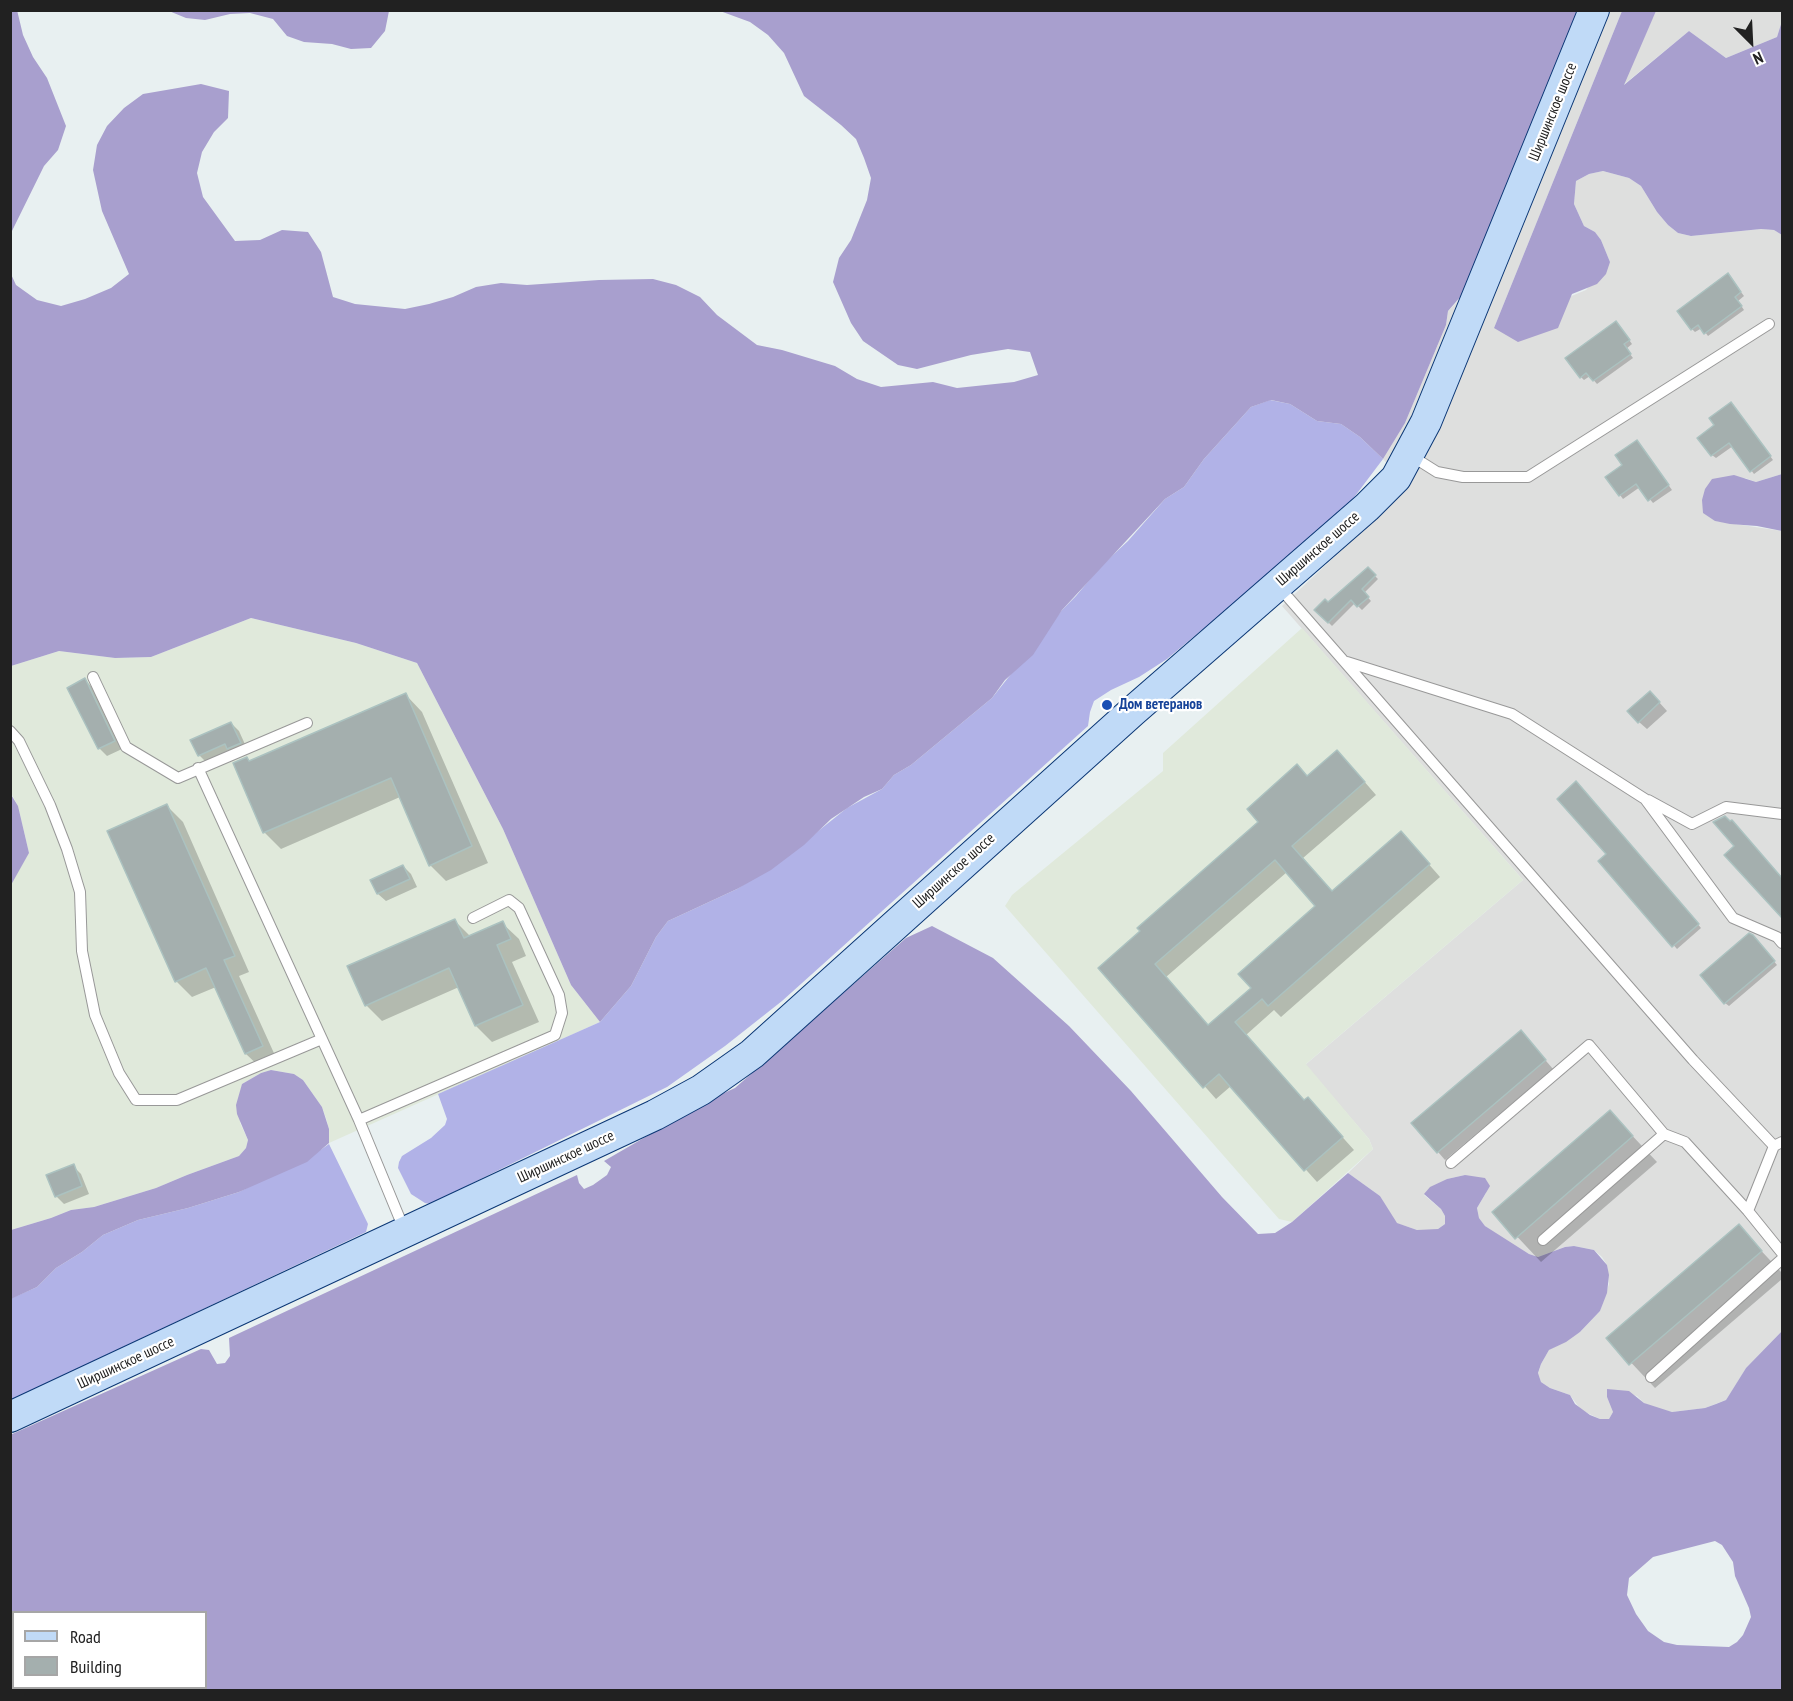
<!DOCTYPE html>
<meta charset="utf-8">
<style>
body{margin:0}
#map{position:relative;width:1793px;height:1701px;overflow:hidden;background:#e8f0f1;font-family:"PT Sans Narrow",sans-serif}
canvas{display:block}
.frame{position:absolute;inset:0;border:12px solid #212121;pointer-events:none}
.legend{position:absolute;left:12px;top:1611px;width:195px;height:78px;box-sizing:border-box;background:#fff;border:2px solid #a6a6a6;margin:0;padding:8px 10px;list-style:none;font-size:18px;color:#212121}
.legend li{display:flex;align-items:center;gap:12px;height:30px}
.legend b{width:30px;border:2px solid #a6a6a6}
.north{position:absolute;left:1721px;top:12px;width:60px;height:60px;-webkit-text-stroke:4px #fff;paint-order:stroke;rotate:156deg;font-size:16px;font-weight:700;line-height:24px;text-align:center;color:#212121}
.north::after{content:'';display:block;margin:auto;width:21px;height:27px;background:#212121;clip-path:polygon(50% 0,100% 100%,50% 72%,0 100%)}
</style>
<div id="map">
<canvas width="1793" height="1701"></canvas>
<div class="frame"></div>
<ul class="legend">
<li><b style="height:8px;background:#c0daf7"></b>Road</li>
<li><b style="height:16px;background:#a4afae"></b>Building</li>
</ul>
<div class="north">N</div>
</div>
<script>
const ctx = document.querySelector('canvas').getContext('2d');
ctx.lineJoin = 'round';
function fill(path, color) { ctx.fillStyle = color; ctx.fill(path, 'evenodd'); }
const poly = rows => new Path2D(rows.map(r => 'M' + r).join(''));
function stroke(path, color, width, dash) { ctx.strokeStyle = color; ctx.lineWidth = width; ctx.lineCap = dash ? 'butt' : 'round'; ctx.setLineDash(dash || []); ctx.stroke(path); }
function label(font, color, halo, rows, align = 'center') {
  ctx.font = font + ' "PT Sans Narrow",sans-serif'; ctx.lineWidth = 4.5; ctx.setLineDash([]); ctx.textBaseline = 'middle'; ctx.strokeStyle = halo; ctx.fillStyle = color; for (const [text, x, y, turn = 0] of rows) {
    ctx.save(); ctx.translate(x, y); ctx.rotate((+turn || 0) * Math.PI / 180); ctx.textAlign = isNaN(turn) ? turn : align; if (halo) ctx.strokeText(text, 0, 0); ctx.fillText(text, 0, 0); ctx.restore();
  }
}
fill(poly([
 [1579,11,1622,11,1494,328,1586,290,1610,262,1601,240,1595,232,1584,226,1574,204,1576,181,1589,174,1603,171,1629,178,1641,186,1657,212,1668,225,1678,233,1691,236,1761,229,1774,230,1782,235,1782,474,1756,482,1745,478,1715,521,1782,531,1782,1331,1746,1368,1726,1400,1705,1408,1672,1412,1653,1408,1644,1403,1637,1396,1607,1389,1607,1397,1613,1412,1609,1419,1600,1419,1581,1410,1570,1395,1550,1388,1541,1382,1538,1374,1541,1364,1549,1350,1580,1332,1600,1311,1609,1284,1607,1265,1602,1257,1594,1250,1574,1246,1565,1247,1538,1257,1529,1254,1503,1239,1485,1226,1479,1218,1477,1208,1486,1193,1465,1175,1447,1179,1430,1188,1424,1195,1441,1209,1445,1216,1445,1224,1438,1229,1428,1231,1417,1230,1396,1223,1380,1196,1348,1173,1373,1149,1369,1139,1305,1065,1523,880,1282,606,1408,488,1383,459,1405,423,1446,325,1448,311,1459,300],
 [1656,11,1782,11,1782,21,1777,37,1726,58,1689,31,1622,86]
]), '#dedfde');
fill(poly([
 [251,618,356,643,417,663,503,829,571,985,600,1022,329,1143,329,1129,326,1118,322,1107,303,1080,294,1074,272,1070,261,1073,242,1084,240,1123,248,1140,246,1148,239,1156,187,1175,156,1188,94,1207,71,1210,51,1218,11,1230,10,885,29,853,18,806,11,793,11,666,59,651,115,658,151,657],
 [1302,628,1523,880,1306,1064,1369,1139,1373,1149,1292,1222,1279,1219,1005,906,1012,895,1163,771,1163,753]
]), '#e0e9db');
fill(poly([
 [1270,400,1290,404,1317,421,1341,424,1360,437,1383,459,1343,512,1167,659,1139,677,1111,690,1094,701,1090,712,1088,726,782,1001,725,1046,667,1087,430,1204,425,1203,411,1194,398,1168,399,1162,402,1156,431,1138,445,1125,447,1119,438,1094,600,1022,631,986,656,937,668,921,737,889,787,856,847,808,882,789,894,775,911,765,992,698,1062,610,1076,596,1101,566,1128,541,1165,499,1184,487,1204,459,1251,407],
 [329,1144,368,1224,366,1232,11,1400,10,1299,37,1287,56,1268,82,1252,103,1235,138,1220,188,1208,239,1192,322,1149]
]), '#b1b2e7');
fill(poly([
 [17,10,23,35,33,57,47,78,66,126,58,150,44,166,11,233,10,11],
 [169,11,389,11,385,31,371,48,351,49,332,44,304,42,287,36,273,19,250,13,230,14,205,20,186,18],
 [720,11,1579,11,1462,295,1448,311,1446,325,1405,423,1383,459,1360,437,1341,424,1317,421,1290,404,1271,400,1251,407,1204,459,1184,487,1165,499,1062,610,1033,655,1005,680,992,698,911,765,894,775,882,789,864,797,831,819,804,845,771,870,737,889,668,921,656,937,631,986,600,1022,571,985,503,829,417,663,356,643,251,618,151,657,115,658,59,651,11,666,10,272,16,285,37,300,61,306,85,299,111,288,129,274,102,211,93,170,97,145,107,126,124,108,143,94,201,84,229,91,228,118,214,132,202,152,197,173,203,197,235,241,260,240,282,230,308,232,321,252,333,297,355,304,405,309,429,304,453,297,476,287,501,283,527,285,599,280,653,279,676,285,700,297,717,315,757,345,782,350,835,366,857,379,881,387,933,382,957,388,1014,382,1038,375,1030,352,1008,349,971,355,917,369,898,365,863,341,851,323,833,282,839,258,851,240,867,200,871,178,864,158,856,139,841,125,804,96,784,53,768,35,750,22],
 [1622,11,1656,11,1624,85,1689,31,1726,58,1777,37,1782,21,1782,235,1774,230,1761,229,1691,236,1678,233,1668,225,1657,212,1641,186,1629,178,1603,171,1589,174,1576,181,1574,204,1584,226,1595,232,1601,240,1610,262,1606,274,1597,284,1572,294,1558,328,1518,342,1494,328],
 [1782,474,1782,531,1757,526,1730,524,1715,521,1703,513,1702,500,1705,489,1712,479,1734,475,1756,482],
 [10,793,18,806,29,853,11,885],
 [932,926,993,958,1069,1026,1131,1091,1222,1197,1258,1234,1275,1233,1292,1222,1348,1173,1380,1196,1397,1223,1417,1230,1438,1229,1445,1224,1445,1216,1441,1209,1424,1194,1430,1187,1447,1179,1465,1175,1485,1178,1490,1186,1477,1208,1479,1218,1485,1226,1529,1254,1538,1257,1565,1247,1574,1246,1594,1250,1607,1265,1609,1275,1607,1293,1600,1311,1580,1332,1566,1342,1549,1350,1541,1364,1538,1373,1541,1382,1550,1388,1570,1395,1575,1404,1590,1415,1600,1419,1609,1419,1613,1412,1607,1397,1607,1389,1629,1391,1644,1403,1672,1412,1705,1408,1716,1404,1726,1400,1746,1368,1782,1331,1782,1690,11,1690,10,1435,201,1349,209,1350,217,1364,225,1363,230,1356,229,1338,577,1175,579,1183,584,1189,593,1185,607,1175,611,1167,604,1161,711,1099,735,1088,906,938],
 [1715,1541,1722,1545,1733,1562,1735,1576,1749,1608,1751,1617,1743,1635,1737,1642,1729,1647,1677,1645,1664,1642,1648,1631,1636,1614,1627,1595,1629,1578,1653,1557],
 [14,1612,206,1612,206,1688,14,1688],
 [271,1070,294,1074,303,1080,322,1107,329,1129,329,1143,322,1149,307,1162,239,1192,188,1208,138,1220,103,1235,82,1252,56,1268,37,1287,11,1299,11,1230,51,1218,71,1210,94,1207,156,1188,187,1175,239,1156,246,1148,248,1140,237,1114,236,1105,242,1084,261,1073]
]), '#a89fce');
fill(poly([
 [1731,279,1744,296,1738,301,1744,310,1708,336,1702,328,1695,332,1692,329],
 [1620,327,1632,344,1626,349,1633,358,1597,384,1590,376,1584,380,1581,377],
 [1734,407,1773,460,1754,474,1733,446,1716,458,1712,455],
 [1640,445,1672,490,1653,503,1640,487,1623,499,1620,495],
 [1368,569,1378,579,1364,593,1371,601,1362,610,1355,603,1332,626,1316,610,1328,604],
 [85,680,93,688,122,749,107,756,99,748],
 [406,695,422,712,488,863,446,881,430,865,400,797,281,849,264,832,247,758,251,762],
 [1658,701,1667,711,1647,729,1639,722],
 [231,723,239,731,248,751,207,763,199,755],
 [1349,764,1376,795,1303,858,1332,892,1412,845,1440,877,1281,1017,1274,1010,1246,1035,1305,1102,1319,1111,1354,1150,1317,1182,1231,1086,1216,1099,1100,968,1308,778],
 [1287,872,1317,906,1253,988,1209,1026,1166,977],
 [1580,787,1701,928,1677,949,1600,861,1608,854],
 [167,806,183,822,249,972,239,976,278,1062,262,1069,246,1054,216,987,192,997,176,981],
 [1736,846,1753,847,1782,879,1782,916,1727,855],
 [403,866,411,874,417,887,386,901,378,894,372,881],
 [455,921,471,937,502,923,519,939,526,956,512,962,539,1022,492,1042,476,1026,459,987,382,1021,366,1005],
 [1756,940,1777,965,1729,1006,1725,1003],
 [1528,1040,1553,1069,1445,1160,1413,1123],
 [1610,1112,1657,1162,1541,1262,1494,1212],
 [73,1166,81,1174,89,1194,64,1204,56,1196],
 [1739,1227,1782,1273,1782,1279,1655,1388,1608,1338]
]), '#0003');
const building = poly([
 [1728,273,1741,292,1735,297,1742,306,1704,334,1698,325,1691,330,1677,311,1728,273],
 [1616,321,1630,340,1624,344,1631,354,1593,381,1586,373,1580,378,1565,358,1616,321],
 [1731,402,1771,456,1750,472,1729,443,1711,456,1697,438,1714,425,1709,418,1731,402],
 [1637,440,1669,485,1648,501,1636,484,1619,496,1605,477,1622,465,1615,455,1637,440],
 [1368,567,1376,575,1362,589,1369,597,1357,607,1351,600,1328,623,1314,610,1325,599,1328,602,1368,567],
 [85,678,115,741,98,749,67,688,85,678],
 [1650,691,1660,702,1638,723,1627,711,1650,691],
 [406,693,472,846,429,866,391,778,263,833,233,763,247,757,249,761,406,693],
 [231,722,241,743,227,749,225,744,198,756,190,740,231,722],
 [1337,750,1365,782,1292,846,1332,891,1401,831,1430,864,1268,1006,1262,999,1235,1022,1304,1100,1308,1097,1343,1137,1304,1171,1219,1074,1203,1088,1098,968,1140,931,1137,928,1258,822,1247,809,1297,764,1307,776,1337,750],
 [1275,860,1315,906,1238,974,1251,988,1208,1025,1155,964,1275,860],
 [1576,781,1699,924,1672,947,1598,861,1606,854,1557,799,1576,781],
 [167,804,235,956,224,960,263,1046,245,1054,206,968,175,982,107,831,167,804],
 [1725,816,1730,821,1732,820,1782,878,1782,918,1724,855,1734,846,1713,822,1725,816],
 [403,865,410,879,377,894,370,880,403,865],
 [455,919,464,938,503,921,511,939,497,945,523,1005,475,1026,449,968,365,1006,347,966,455,919],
 [1749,933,1753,935,1775,961,1724,1004,1700,975,1749,933],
 [1521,1030,1546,1060,1437,1153,1411,1123,1521,1030],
 [1610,1110,1633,1136,1515,1239,1492,1212,1610,1110],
 [74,1164,82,1186,55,1197,46,1175,74,1164],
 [1739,1224,1762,1251,1629,1365,1606,1338,1739,1224]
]);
fill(building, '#a4afae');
stroke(building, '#abc2c0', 1.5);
const lane = poly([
 [1410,455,1437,472,1463,477,1528,477,1769,324],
 [1279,587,1693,1060,1774,1146,1782,1142],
 [1347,662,1512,714,1645,799,1733,918,1777,937,1782,943],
 [93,677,126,747,178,778,307,723],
 [10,731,19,741,50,805,67,849,80,892,82,951,95,1015,119,1073,136,1100,177,1100,322,1039],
 [198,768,359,1120,404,1229],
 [1648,800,1692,824,1726,807,1782,814],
 [359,1120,555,1035,562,1013,559,995,519,908,509,900,473,918],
 [1774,1146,1748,1211,1782,1253],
 [1451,1163,1589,1045,1664,1134,1685,1142,1748,1211],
 [1543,1240,1664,1134],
 [1651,1377,1782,1259]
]);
const secondary = poly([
 [10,1417,655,1115,701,1090,752,1054,1133,711,1367,507,1396,478,1426,422,1594,10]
]);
stroke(lane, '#989898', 12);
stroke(secondary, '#0b3775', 32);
stroke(lane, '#fff', 10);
stroke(secondary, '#c0daf7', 30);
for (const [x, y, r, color] of [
 [1107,705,6,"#1a4fb4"]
]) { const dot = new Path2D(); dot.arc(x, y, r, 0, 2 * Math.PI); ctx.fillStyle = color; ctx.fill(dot); stroke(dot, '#fff', 2); }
label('15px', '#212121', '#fff', [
 ["Ширшинское шоссе",1553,112,-68],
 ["Ширшинское шоссе",1318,549,-41],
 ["Ширшинское шоссе",954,871,-42],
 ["Ширшинское шоссе",566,1157,-25],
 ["Ширшинское шоссе",126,1363,-25]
]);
label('bold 15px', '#164399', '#fff', [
 ["Дом ветеранов",1119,705]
], 'left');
</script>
